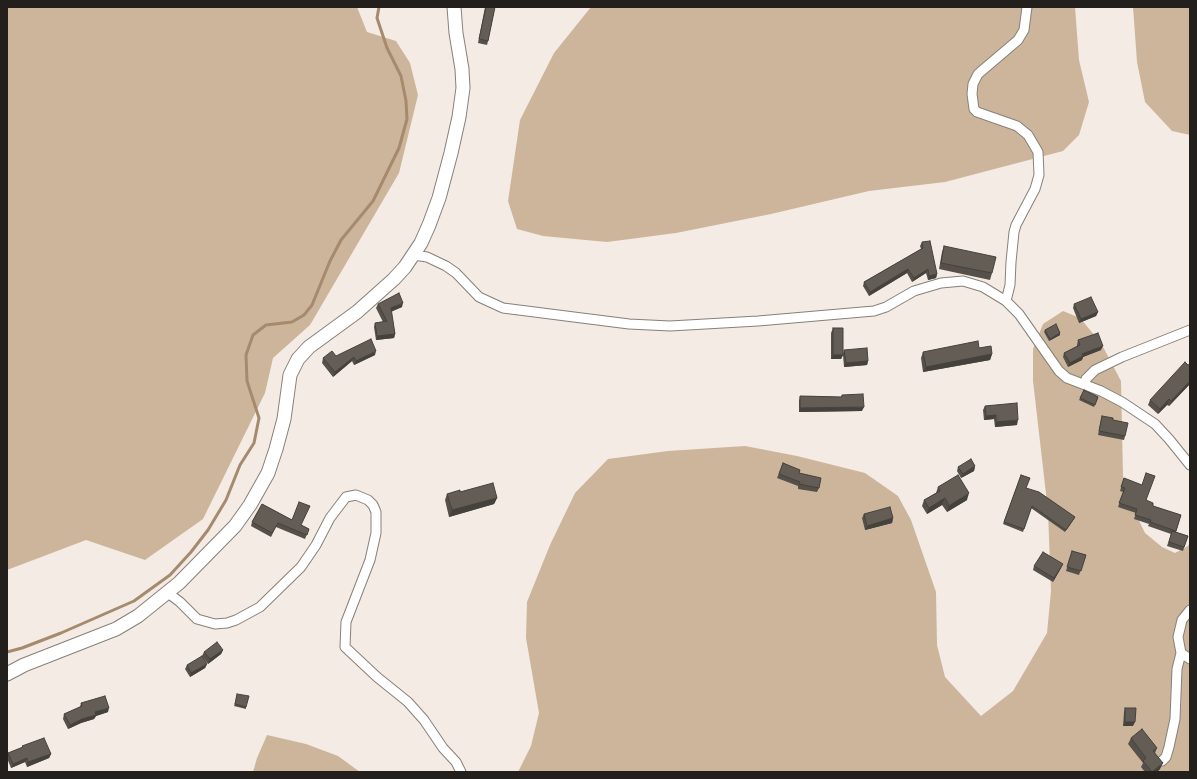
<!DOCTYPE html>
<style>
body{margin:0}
#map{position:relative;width:1197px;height:779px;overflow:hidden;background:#f3ebe4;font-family:Arial,sans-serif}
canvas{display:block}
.frame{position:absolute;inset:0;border:8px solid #221f1c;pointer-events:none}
</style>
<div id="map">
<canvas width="1197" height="779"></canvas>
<div class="frame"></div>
</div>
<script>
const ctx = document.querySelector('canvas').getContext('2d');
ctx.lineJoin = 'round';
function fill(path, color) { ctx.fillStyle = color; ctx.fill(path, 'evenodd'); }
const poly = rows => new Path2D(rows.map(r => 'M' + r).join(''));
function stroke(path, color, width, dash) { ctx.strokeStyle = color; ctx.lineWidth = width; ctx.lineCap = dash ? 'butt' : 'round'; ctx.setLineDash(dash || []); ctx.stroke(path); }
fill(poly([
 [7,7,357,7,367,32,396,41,410,63,418,95,399,173,310,325,273,358,265,393,203,519,145,560,86,540,7,570],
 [591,7,1075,7,1079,60,1089,102,1079,135,1063,151,945,182,869,191,771,214,676,233,607,242,543,236,517,229,508,201,520,120,554,53],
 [1133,7,1190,7,1190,135,1172,131,1145,102,1137,62],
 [1063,311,1080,318,1101,343,1121,381,1123,476,1131,504,1145,533,1162,547,1175,553,1188,546,1190,542,1190,772,518,772,531,746,539,713,526,638,527,602,550,545,575,493,608,459,668,451,745,446,797,456,865,473,898,496,911,520,936,592,937,645,945,677,981,716,1013,691,1047,633,1051,591,1048,511,1033,381,1033,349,1043,324],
 [267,735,306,744,338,756,360,772,253,772,257,758]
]), '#cdb59b');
stroke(poly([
 [7,652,22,648,61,633,134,601,170,575,191,552,208,530,226,500,240,465,254,443,259,418,247,381,246,355,253,335,266,325,292,322,304,315,312,305,330,261,341,240,373,201,399,148,407,119,406,101,401,76,387,48,377,18,379,7]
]), '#a58a6e', 3);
const street = poly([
 [413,255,427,257,446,266,456,273,479,297,503,308,629,324,670,326,758,321,874,311,886,307,914,291,924,288,941,283,963,281,983,287,1006,301,1019,314,1059,371,1067,378,1101,391,1122,402,1155,424,1169,439,1190,465],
 [1006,301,1010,285,1011,262,1014,232,1016,225,1035,189,1039,175,1038,152,1028,135,1017,126,977,112,974,109,972,94,973,84,978,74,1018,40,1024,30,1027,7],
 [1085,385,1086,379,1095,370,1122,357,1190,330],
 [168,593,180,602,197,619,215,624,227,623,236,620,260,607,301,567,316,545,330,518,346,497,356,495,368,500,373,505,376,512,376,533,370,560,346,622,345,647,377,677,408,702,424,720,443,748,456,762,461,772],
 [1190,610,1182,620,1178,637,1181,653,1190,659],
 [1162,761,1166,757,1169,747,1175,719,1177,669,1181,653]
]);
const secondary = poly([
 [7,674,24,665,116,629,138,616,179,583,235,526,250,505,268,473,276,449,284,419,290,375,298,359,309,347,357,312,394,279,405,267,421,243,429,225,439,198,451,153,459,117,463,88,462,69,456,33,454,7]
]);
stroke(street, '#878079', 11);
stroke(secondary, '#878079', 15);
stroke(street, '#fff', 9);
stroke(secondary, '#fff', 13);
fill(poly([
 [485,7,495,7,488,41,487,45,478,43],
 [922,242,937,274,936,278,928,280,926,273,912,282,907,273,869,296,863,286,864,282,921,249,920,246],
 [944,246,992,273,990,280,939,269,942,252],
 [378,304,402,307,391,312,395,334,394,338,376,340,374,327,375,323,383,322,376,308],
 [1074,304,1098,312,1096,316,1079,323,1073,308],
 [833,328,843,354,844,350,868,361,867,365,844,367,843,355,841,359,831,359,831,333],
 [1045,330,1060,333,1060,335,1049,341,1044,332],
 [1078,340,1101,350,1083,357,1082,360,1068,367,1063,357,1064,353,1077,346,1077,345],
 [923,352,992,354,990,360,923,372,921,358],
 [375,355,354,365,352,361,333,377,322,363,323,358,336,356],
 [1190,364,1190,384,1169,406,1167,405,1158,414,1148,405,1150,400],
 [1084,390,1098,397,1094,407,1079,400],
 [842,395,862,411,799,412,799,401,800,396,841,397],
 [985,406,1017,425,995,427,994,419,984,420,983,410],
 [1102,416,1113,420,1125,436,1124,440,1098,435,1101,420],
 [783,463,799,473,819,488,817,492,798,489,798,486,777,478],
 [975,466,974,471,961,478,957,471,958,467],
 [1021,475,1026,488,1075,517,1074,519,1065,532,1031,508,1023,532,1003,524],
 [1124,478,1146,500,1153,506,1181,515,1176,532,1188,536,1183,551,1167,546,1171,534,1148,526,1149,524,1134,519,1136,513,1118,507,1123,492,1120,491],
 [938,487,967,500,947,512,942,505,927,514,922,506,924,500,936,493],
 [460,492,497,498,494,504,449,517,445,500,447,494],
 [262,504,309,529,305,539,276,527,271,537,251,526,252,522],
 [864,514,893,518,892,523,865,530,862,518],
 [1072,551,1086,555,1079,575,1066,571],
 [1034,566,1061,568,1053,582,1033,570],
 [223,650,221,654,208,664,202,656,204,652],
 [207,664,205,668,190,677,185,669,187,665],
 [237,696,246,707,246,709,234,706],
 [81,703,108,712,96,716,94,719,81,723,68,729,63,719,64,714,80,707],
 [1125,708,1133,726,1123,726,1124,712],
 [1131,738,1157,748,1155,753,1160,769,1157,772,1145,772,1141,767,1143,763,1128,744],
 [22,746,51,754,49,758,27,767,25,762,11,768,7,758,8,753,22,748]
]), '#55504a');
fill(poly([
 [908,269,907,273,869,296,870,292],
 [928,269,926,273,912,282,914,278],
 [937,274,936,278,928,280,929,276],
 [403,303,402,307,389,312,391,308],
 [1098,312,1096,316,1079,323,1081,319],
 [1060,333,1060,335,1049,341,1050,339],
 [395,334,394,338,376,340,377,336],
 [1103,346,1101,350,1083,357,1082,360,1068,367,1070,363,1082,354],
 [376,351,375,355,354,365,356,361],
 [992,354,990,360,923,372,926,367],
 [833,355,843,355,841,359,831,359],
 [354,357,352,361,333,377,335,372],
 [868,361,867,365,844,367,846,363],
 [1190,381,1190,384,1169,406,1171,401],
 [1169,399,1167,405,1158,414,1160,409],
 [864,407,862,411,799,412,800,408],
 [996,415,994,419,984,420,986,416],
 [1018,420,1017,425,995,427,996,422],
 [975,466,974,471,961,478,963,474],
 [969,493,967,500,947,512,949,506],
 [497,498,494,504,449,517,452,510],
 [945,498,942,505,927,514,929,508],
 [893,518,892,523,865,530,867,526],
 [1063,564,1061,568,1053,582,1054,578],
 [223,650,221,654,208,664,210,659],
 [207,664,205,668,190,677,191,673],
 [109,708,108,712,96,716,94,719,81,723,68,729,70,725,95,712],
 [1125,722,1135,722,1133,726,1123,726],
 [51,754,49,758,27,767,28,762],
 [27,758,25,762,11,768,13,764],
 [1163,763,1160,769,1157,772,1152,772]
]), '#45413c');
const building = poly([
 [486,7,495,7,488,41,479,39,486,7],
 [930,241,937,274,929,276,928,269,914,278,908,269,870,292,864,282,923,248,922,242,930,241],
 [944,246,996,257,992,273,941,263,944,246],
 [399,293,403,303,391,308,395,334,377,336,375,323,387,321,378,304,399,293],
 [1091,297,1098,312,1081,319,1074,304,1091,297],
 [1056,324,1060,333,1050,339,1045,330,1056,324],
 [833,328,843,328,843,355,833,355,833,328],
 [1098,333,1103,346,1082,354,1083,356,1070,363,1064,353,1080,345,1078,340,1098,333],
 [371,339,376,351,356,361,354,357,335,372,323,358,332,351,336,356,371,339],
 [978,341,979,348,991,346,992,354,926,367,923,352,978,341],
 [867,348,868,361,846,363,844,350,867,348],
 [1185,362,1188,365,1190,364,1190,381,1171,401,1169,399,1160,409,1150,400,1185,362],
 [1084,390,1098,397,1095,405,1080,398,1084,390],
 [863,394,864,407,800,408,800,396,842,397,842,395,863,394],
 [1017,403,1018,420,996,422,996,415,986,416,985,406,1017,403],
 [1102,416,1113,418,1113,420,1128,423,1125,436,1099,431,1102,416],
 [971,459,975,466,963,474,958,467,971,459],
 [783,463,800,470,799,473,821,478,819,488,799,484,800,482,779,474,783,463],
 [1146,473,1155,476,1146,500,1153,503,1153,506,1181,515,1176,531,1150,522,1151,520,1135,515,1137,509,1119,503,1125,488,1121,487,1124,478,1142,485,1146,473],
 [958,475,969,493,949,506,945,498,929,508,924,500,940,491,938,487,958,475],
 [1021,475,1030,478,1026,488,1039,492,1075,517,1066,530,1032,506,1024,529,1004,522,1021,475],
 [493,483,497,498,452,510,447,494,460,490,460,492,493,483],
 [299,502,310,506,301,525,309,529,307,535,278,523,272,533,252,522,262,504,292,520,299,502],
 [890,507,893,518,867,526,864,514,890,507],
 [1172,531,1188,536,1184,547,1169,542,1172,531],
 [1072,551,1086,555,1081,571,1067,567,1072,551],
 [1043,552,1063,564,1054,578,1034,566,1043,552],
 [217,642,223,650,210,659,204,652,217,642],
 [202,656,207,664,191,673,187,665,202,656],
 [237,694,249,696,246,707,235,704,237,694],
 [105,696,109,708,95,712,96,715,82,719,70,725,64,714,82,706,81,703,105,696],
 [1125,708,1136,708,1135,722,1125,722,1125,708],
 [1142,729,1157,748,1153,751,1163,763,1152,772,1143,761,1146,758,1131,738,1142,729],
 [44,738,51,754,28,762,27,758,13,764,8,753,23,747,22,746,44,738]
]);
fill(building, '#635d56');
stroke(building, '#45413c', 1);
</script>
